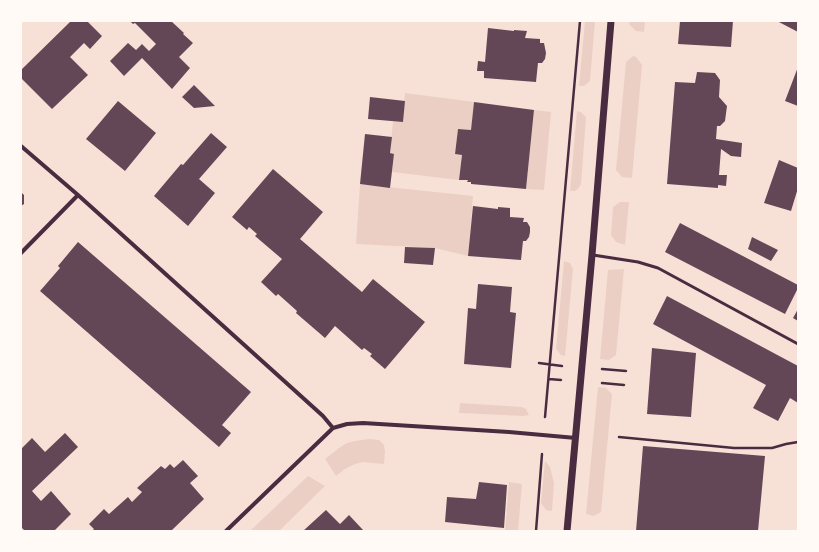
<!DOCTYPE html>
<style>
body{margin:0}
#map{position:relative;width:819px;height:552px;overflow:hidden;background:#f7e1d7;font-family:Cabin,sans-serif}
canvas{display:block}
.frame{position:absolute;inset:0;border:22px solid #fffaf5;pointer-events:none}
</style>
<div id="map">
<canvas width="819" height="552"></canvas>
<div class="frame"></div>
</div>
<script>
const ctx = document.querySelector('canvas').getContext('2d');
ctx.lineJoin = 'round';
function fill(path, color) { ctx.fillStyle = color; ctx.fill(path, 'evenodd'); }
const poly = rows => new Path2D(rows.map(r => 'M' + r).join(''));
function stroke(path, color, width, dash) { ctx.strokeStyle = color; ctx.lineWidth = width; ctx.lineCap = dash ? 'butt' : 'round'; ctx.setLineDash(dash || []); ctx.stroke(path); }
fill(poly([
 [585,21,595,21,590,81,584,86,579,86],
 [630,21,645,21,644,32,636,31,629,24],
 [633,56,636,57,642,65,632,178,622,177,616,170,626,62],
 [405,93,474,102,471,130,458,129,455,154,462,155,459,180,392,172,394,154,390,153,393,121,403,122],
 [534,110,551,112,544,190,526,189],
 [577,111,581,112,586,117,581,184,578,189,575,191,570,191],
 [360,184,473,196,468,256,435,248,356,244],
 [620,202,629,202,625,245,616,242,611,235,613,207],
 [564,261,570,263,573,269,565,356,561,355,556,349],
 [624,269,616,355,609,360,600,359,608,270],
 [598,387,606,388,612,394,601,512,594,516,586,514],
 [460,403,522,407,526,409,529,415,523,416,459,413],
 [369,439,379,440,384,445,385,452,384,464,362,462,355,464,345,469,336,476,325,459,339,448,347,443,355,441],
 [545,461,550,467,554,483,552,511,546,510,541,503],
 [308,476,325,486,279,531,250,531],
 [509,482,522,484,518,531,505,531]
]), '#ebcfc5');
fill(poly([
 [71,21,87,21,102,36,90,49,84,43,70,57,88,75,52,109,21,78,21,70],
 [130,21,171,21,184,33,183,34,193,43,179,57,190,68,172,89,142,58,124,76,110,61,128,43,136,50,142,44,149,51,156,44,135,23,133,24],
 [680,21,733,21,731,47,678,44],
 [777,21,798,21,798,32],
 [488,28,514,31,514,30,527,31,525,38,540,39,540,43,544,43,546,53,545,59,542,63,538,63,536,82,484,78,484,71,477,71,478,61,485,62],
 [798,67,798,106,785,101],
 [697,72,715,73,720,80,719,97,727,106,725,121,720,126,717,126,716,139,742,143,741,157,731,156,721,149,719,175,727,175,726,186,718,185,718,188,667,184,675,82,695,83],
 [194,85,215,106,194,108,182,97],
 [370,97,405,101,403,122,368,119],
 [118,101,156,133,125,171,86,139],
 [474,102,534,110,526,189,471,184,471,182,467,182,468,180,459,180,462,155,455,154,458,129,471,130],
 [211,133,227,147,199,179,215,193,188,226,154,196,181,164,183,165],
 [365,134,392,137,390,153,394,154,390,188,360,184],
 [779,160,798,168,798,188,791,211,764,203],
 [273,169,323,212,300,239,362,292,373,279,425,322,385,369,370,356,372,354,364,348,362,350,335,326,325,338,296,313,297,311,278,294,276,296,261,282,282,259,255,236,257,234,249,227,247,230,232,217],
 [21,192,24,195,24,204,21,206],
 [473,206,498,209,498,207,510,208,510,217,524,218,523,222,527,222,530,227,530,232,529,237,526,241,523,241,521,260,468,256],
 [680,223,798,285,798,288,785,314,665,252],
 [752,237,778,250,771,261,748,249],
 [78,242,251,392,222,425,231,433,219,447,40,291,60,268,58,266],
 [405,247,435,248,433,265,404,263],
 [478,284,512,287,510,312,516,313,511,368,464,364,468,308,476,309],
 [667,296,798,366,798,403,790,398,778,421,753,408,766,385,653,324],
 [798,309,798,321,793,318],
 [652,348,696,353,691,417,647,414],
 [65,433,78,447,32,491,41,501,51,491,71,514,54,531,25,531,21,527,21,449,32,438,45,452],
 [643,446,765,456,758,531,636,531],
 [183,460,198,476,190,483,204,499,171,531,92,531,94,529,89,524,104,509,109,514,128,497,132,502,142,492,137,488,161,466,165,469,170,464,174,468],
 [479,482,507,485,504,528,445,522,447,497,476,499],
 [326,510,340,524,349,515,364,531,303,531]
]), '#644757');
stroke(poly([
 [539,363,562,366],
 [602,369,626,371],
 [549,379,561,380],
 [602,383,624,385],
 [545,417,580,21],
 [619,437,734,448,772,448,786,444,798,442],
 [536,531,542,454]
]), '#4a2c40', 2.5);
stroke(poly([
 [593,255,638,262,658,268,798,344]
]), '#4a2c40', 3);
stroke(poly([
 [21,146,78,195,323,416,333,428],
 [21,253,78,195],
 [333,428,347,424,363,423,509,432,576,438],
 [226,531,333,428]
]), '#4a2c40', 4);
stroke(poly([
 [567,531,592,255,611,21]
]), '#4a2c40', 7);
</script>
